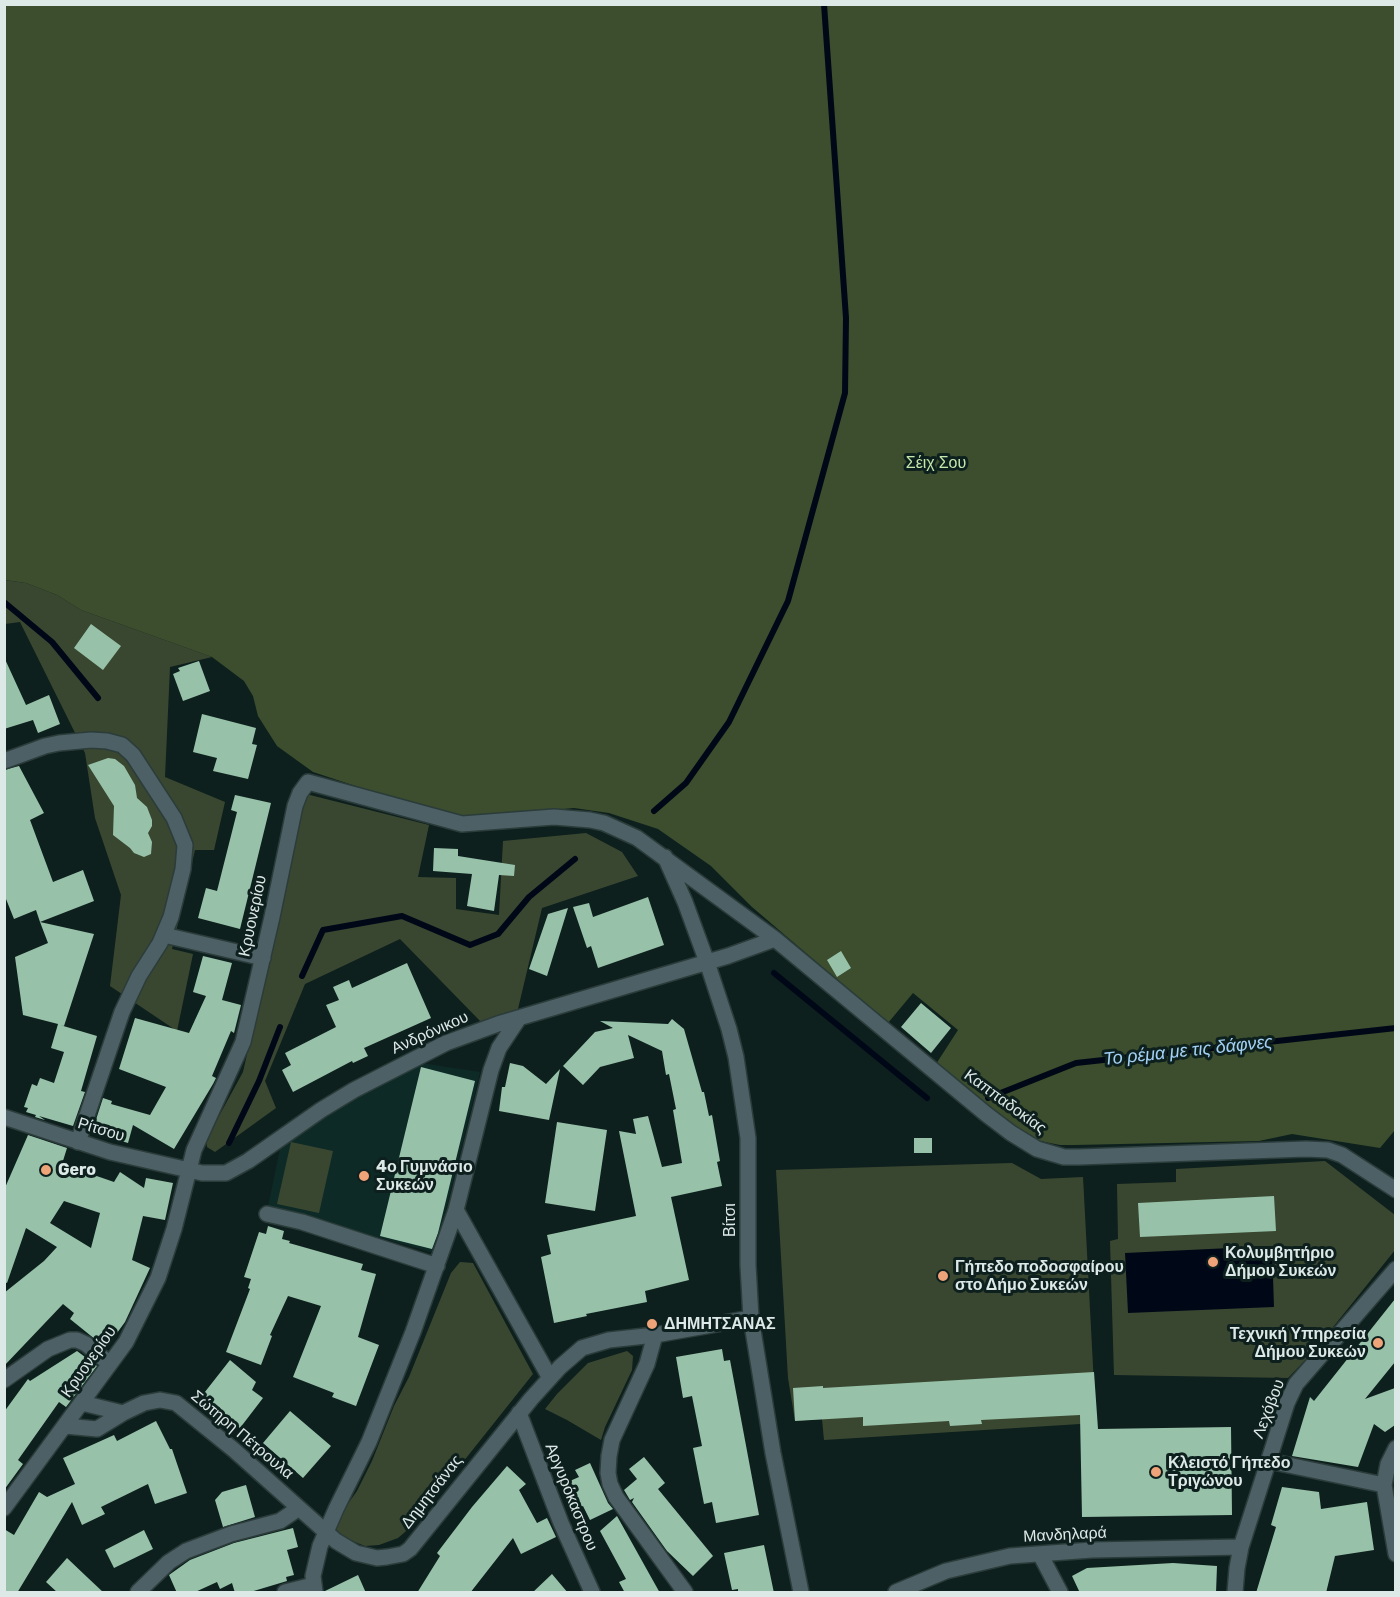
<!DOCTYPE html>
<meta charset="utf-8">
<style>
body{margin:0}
#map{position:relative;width:1400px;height:1597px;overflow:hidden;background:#0e201e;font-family:Rubik,sans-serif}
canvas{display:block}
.frame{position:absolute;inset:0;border:6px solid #dde9e7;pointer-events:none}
</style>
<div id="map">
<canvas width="1400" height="1597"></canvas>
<div class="frame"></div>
</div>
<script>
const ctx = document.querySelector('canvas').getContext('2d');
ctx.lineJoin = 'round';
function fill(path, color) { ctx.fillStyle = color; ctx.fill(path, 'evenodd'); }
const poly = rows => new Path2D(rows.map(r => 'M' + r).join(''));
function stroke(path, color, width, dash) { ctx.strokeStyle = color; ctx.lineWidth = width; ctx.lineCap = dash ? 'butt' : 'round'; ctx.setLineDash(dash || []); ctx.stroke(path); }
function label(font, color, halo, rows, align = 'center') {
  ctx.font = font + ' Rubik,sans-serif'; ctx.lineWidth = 6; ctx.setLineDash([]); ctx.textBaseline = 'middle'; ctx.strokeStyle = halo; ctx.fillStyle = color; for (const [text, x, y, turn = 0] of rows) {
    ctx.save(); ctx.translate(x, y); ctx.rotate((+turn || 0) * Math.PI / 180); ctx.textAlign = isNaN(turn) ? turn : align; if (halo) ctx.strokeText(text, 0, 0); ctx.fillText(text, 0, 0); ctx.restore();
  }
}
fill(poly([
 [421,1063,480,1072,435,1253,268,1207,281,1144,347,1101]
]), '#0d2a27');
fill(poly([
 [4,580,26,583,57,595,81,610,212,657,170,667,165,777,225,802,214,850,195,850,172,949,193,954,177,1031,110,986,121,895,95,818,85,753,20,622,5,624],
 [306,794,429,825,418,877,456,878,456,909,499,915,503,841,586,833,622,852,638,876,542,908,517,1013,482,1023,400,939,305,984,265,1081,276,1108,215,1152,207,1147,206,1140,243,1072],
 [291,1142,333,1151,319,1213,277,1204],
 [1325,1161,1395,1215,1395,1250,1313,1352,1288,1378,1114,1375,1110,1241,1118,1239,1117,1184,1176,1182,1176,1169],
 [1012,1163,1041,1179,1083,1177,1096,1423,824,1440,822,1419,795,1421,788,1378,776,1170],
 [460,1262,473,1263,533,1374,412,1526,398,1538,379,1545,365,1546,355,1542,340,1535,336,1529,337,1525,342,1512,357,1491,372,1461,394,1406,409,1377,451,1273],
 [627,1351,633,1356,632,1370,605,1427,601,1440,567,1420,545,1409,557,1394,588,1363]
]), '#3a4730');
fill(poly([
 [4,5,1395,5,1395,1130,1380,1148,1292,1134,1259,1141,1075,1145,1060,1145,1035,1140,1012,1126,936,1064,958,1030,913,993,888,1023,752,907,711,866,658,829,609,813,574,808,475,817,460,816,404,802,313,772,277,746,258,716,253,696,244,681,212,657,81,610,57,595,26,583,5,580]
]), '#3c4e2d');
fill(poly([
 [1272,1246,1274,1307,1128,1313,1125,1253]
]), '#000818');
stroke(poly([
 [4,602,52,642,98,698],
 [654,811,686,783,729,722,788,601,845,393,846,318,824,4],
 [774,973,927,1098],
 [302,976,323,930,402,916,470,945,498,934,529,897,575,859],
 [988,1098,1076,1063,1396,1028],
 [229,1143,259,1081,280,1027]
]), '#000818', 6);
fill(poly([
 [91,624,121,646,103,670,74,648],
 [4,657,26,705,49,695,60,724,38,733,33,720,4,729],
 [199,661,210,691,183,701,173,674,180,671,178,668],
 [202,714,256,728,252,744,257,745,248,779,213,771,217,758,193,752],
 [108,758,115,759,124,766,135,785,137,798,147,807,152,820,152,826,148,833,152,842,151,854,144,857,134,853,130,848,113,835,114,806,88,765],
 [19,766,44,813,30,820,53,882,83,870,94,901,40,922,36,910,14,919,4,894,4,770],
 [235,795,271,803,240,929,198,918,206,888,217,891,237,812,231,810],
 [434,848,458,849,458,856,515,865,514,876,499,875,494,911,467,906,472,874,433,871],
 [648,897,664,945,598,968,591,946,587,948,573,907,589,903,593,917],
 [568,908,547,976,529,969,548,914],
 [40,922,94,934,64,1026,60,1025,97,1036,81,1091,85,1092,73,1126,39,1116,45,1120,35,1117,36,1115,26,1112,28,1108,24,1107,32,1084,37,1086,40,1078,54,1083,64,1052,51,1048,58,1024,23,1015,15,957,48,943],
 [841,951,851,968,837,977,827,960],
 [203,956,232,963,222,1000,241,1005,234,1033,231,1031,212,1076,216,1078,213,1084,174,1149,133,1125,128,1143,92,1132,103,1098,112,1101,111,1104,150,1115,166,1087,119,1069,135,1018,189,1033,206,996,193,992],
 [407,963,431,1018,364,1048,368,1056,353,1063,352,1061,293,1092,282,1070,291,1065,285,1053,336,1027,326,1005,339,1000,333,987,349,980,352,988],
 [921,1003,951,1028,931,1053,901,1027],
 [672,1019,684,1029,702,1092,704,1092,709,1116,712,1115,720,1161,717,1162,722,1186,671,1197,689,1280,645,1291,647,1302,586,1314,587,1316,554,1323,541,1257,551,1254,547,1235,636,1216,619,1131,636,1134,633,1119,648,1116,662,1167,682,1163,673,1110,676,1109,669,1074,666,1075,662,1051,628,1035,634,1058,600,1067,583,1085,563,1066,595,1032,613,1028,600,1021,668,1024],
 [510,1063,523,1066,546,1084,560,1069,549,1120,499,1111,502,1087,505,1087],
 [421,1067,475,1081,438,1233,432,1249,380,1236],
 [557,1122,607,1130,595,1211,545,1203],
 [28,1135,67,1148,62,1164,114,1182,120,1172,144,1188,146,1178,173,1183,165,1220,143,1216,132,1260,150,1268,125,1322,106,1348,70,1319,74,1313,63,1304,4,1366,4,1293,44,1261,57,1247,26,1228,7,1283,4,1282,4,1190],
 [64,1201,100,1213,91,1248,50,1223],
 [914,1138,932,1138,932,1153,914,1153],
 [1274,1196,1276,1231,1140,1237,1138,1203],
 [268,1226,284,1231,282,1239,290,1241,289,1243,363,1264,361,1270,376,1274,358,1337,379,1345,356,1406,332,1397,334,1393,293,1377,321,1306,288,1296,270,1335,272,1336,261,1365,226,1352,250,1289,248,1288,251,1279,244,1277,259,1232,266,1234],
 [1395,1299,1395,1362,1365,1399,1395,1388,1395,1425,1385,1432,1374,1424,1358,1467,1292,1456,1310,1397,1314,1401],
 [722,1349,724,1361,730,1360,759,1515,716,1523,712,1502,704,1504,693,1448,702,1446,692,1396,683,1398,676,1357],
 [77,1351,97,1366,66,1407,59,1402,18,1460,23,1464,4,1490,4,1412,28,1379,30,1381],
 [230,1360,256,1382,252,1390,263,1398,240,1428,201,1397],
 [1094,1372,1098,1429,1231,1427,1232,1515,1082,1517,1080,1415,981,1420,982,1424,950,1426,949,1421,863,1426,863,1417,795,1421,793,1388,823,1386,823,1388],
 [290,1411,331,1446,303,1478,263,1443],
 [156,1421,170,1449,172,1449,187,1493,155,1504,148,1484,101,1507,105,1514,82,1525,72,1502,17,1593,4,1593,4,1529,14,1535,39,1492,47,1497,75,1484,63,1458,114,1435,117,1441],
 [644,1457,665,1483,658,1489,713,1556,693,1576,667,1551,632,1502,634,1498,630,1500,624,1490,637,1479,629,1469],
 [590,1463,608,1503,613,1509,590,1520,583,1506,575,1509,563,1484,579,1477,575,1470],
 [507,1466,526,1484,519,1490,537,1523,547,1518,556,1537,521,1554,513,1538,470,1593,417,1593,440,1556,437,1553,472,1507],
 [246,1485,255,1517,223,1527,215,1500,222,1492],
 [1282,1487,1319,1492,1321,1509,1367,1502,1374,1550,1335,1556,1326,1593,1256,1593,1276,1527,1271,1525],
 [617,1516,651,1577,660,1593,625,1593,619,1582,626,1579,600,1531],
 [293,1528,298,1547,287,1550,294,1575,286,1577,287,1581,247,1593,235,1593,232,1583,220,1589,217,1582,193,1593,177,1593,169,1575,190,1560,234,1543],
 [144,1530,153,1549,114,1568,105,1550],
 [764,1545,774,1593,738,1593,738,1589,732,1590,724,1553],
 [67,1558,87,1577,104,1593,58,1593,46,1582],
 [1173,1563,1217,1566,1216,1593,1080,1593,1072,1576,1087,1568],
 [552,1574,568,1593,532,1593],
 [358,1575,366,1593,325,1593,325,1591]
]), '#97c2a9');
const minor = poly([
 [4,761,45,746,59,743,91,740,107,741,122,745,133,755,174,818,185,845,183,869,171,917,160,943,139,976,122,1012,78,1142],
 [665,857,685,902,707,962,729,1029,736,1057,748,1138,748,1265,751,1318,773,1453,801,1592],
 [164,935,263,958],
 [4,1117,110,1152,202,1173,226,1173,248,1161,321,1110,354,1090,446,1043,498,1024,728,956,775,939,986,1114,1011,1133,1037,1149,1064,1157,1079,1157,1306,1149,1328,1150,1342,1155,1396,1190],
 [456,1210,550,1378],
 [267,1214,302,1222,437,1266],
 [655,1335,647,1364,612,1440,609,1456,608,1473,610,1484,616,1497,685,1592],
 [4,1380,48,1349,70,1340,77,1340,86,1344,110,1364],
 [82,1403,123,1413],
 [519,1413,561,1523,592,1592],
 [65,1426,97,1429,123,1413,144,1403,160,1400,176,1403,234,1450,336,1541,356,1553,377,1558,387,1557,403,1554,410,1549,531,1399,560,1367,582,1348,609,1340,655,1335,751,1318],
 [1396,1448,1388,1464,1384,1485,1396,1554],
 [1269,1461,1384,1485],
 [4,1508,126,1342,158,1278,174,1229,194,1150,243,1042,272,917,295,806,300,793,308,782,462,824,554,817,590,820,604,823,637,838,775,939],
 [1040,1554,1060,1592],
 [138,1592,169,1562,186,1551,231,1534,280,1521,299,1508],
 [285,1592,313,1585],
 [315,1592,313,1576,320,1546,336,1509,369,1442,413,1332,456,1210,491,1070,499,1048,519,1018],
 [896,1592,946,1571,1010,1556,1092,1550,1241,1547],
 [1235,1592,1237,1568,1241,1547,1287,1403,1296,1384,1396,1269]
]);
stroke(minor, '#2b3c3a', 18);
stroke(minor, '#4c6065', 15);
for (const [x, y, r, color] of [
 [46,1170,6,"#efa378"],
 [364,1176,6,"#efa378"],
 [1213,1262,6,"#efa378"],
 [943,1276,6,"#efa378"],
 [652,1324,6,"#efa378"],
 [1378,1343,6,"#efa378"],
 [1156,1472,6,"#efa378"]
]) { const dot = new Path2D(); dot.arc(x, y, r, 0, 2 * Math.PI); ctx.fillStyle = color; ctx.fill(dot); stroke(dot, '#0e201e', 2); }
label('16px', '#c4e7aa', '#0e201e', [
 ["Σέιχ Σου",936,463]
]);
label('16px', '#dde9e7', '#0e201e', [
 ["Κρυονερίου",253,916,-78],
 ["Ανδρόνικου",430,1033,-24],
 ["Καππαδοκίας",1005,1102,36],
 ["Ρίτσου",101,1130,17],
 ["Βίτσι",730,1220,-90],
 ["Κρυονερίου",89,1362,-55],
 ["Λεχόβου",1269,1409,-69],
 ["Σώτηρη Πέτρουλα",242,1435,40],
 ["Δημητσάνας",432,1492,-52],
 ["Αργυρόκαστρου",571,1497,68],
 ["Μανδηλαρά",1065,1535,-3]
]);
label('bold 16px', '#dde9e7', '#0e201e', [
 ["4ο Γυμνάσιο",376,1167],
 ["Συκεών",376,1185],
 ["Gero",58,1170],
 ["Κολυμβητήριο",1225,1253],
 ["Δήμου Συκεών",1225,1271],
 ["Γήπεδο ποδοσφαίρου",955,1267],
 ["στο Δήμο Συκεών",955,1285],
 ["ΔΗΜΗΤΣΑΝΑΣ",664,1324],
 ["Τεχνική Υπηρεσία",1366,1334,"right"],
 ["Δήμου Συκεών",1366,1352,"right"],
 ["Κλειστό Γήπεδο",1168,1463],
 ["Τριγώνου",1168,1481]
], 'left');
label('italic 18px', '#a2d1f5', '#0e201e', [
 ["Το ρέμα με τις δάφνες",1188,1051,-6]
]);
</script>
